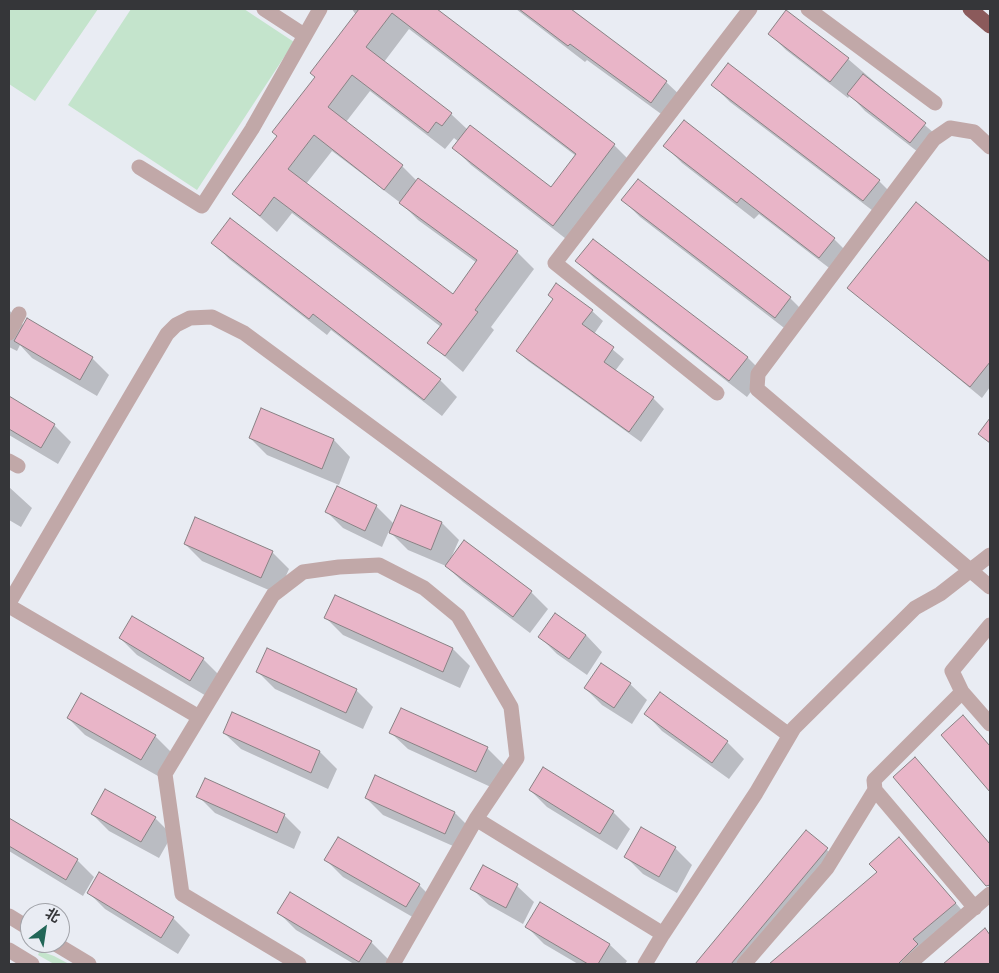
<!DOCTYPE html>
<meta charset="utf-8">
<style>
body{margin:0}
#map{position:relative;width:999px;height:973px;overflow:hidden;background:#e9ecf3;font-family:"Alegreya Sans","Noto Sans SC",sans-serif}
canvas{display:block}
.frame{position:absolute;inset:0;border:10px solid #353639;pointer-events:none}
.north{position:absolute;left:20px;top:903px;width:50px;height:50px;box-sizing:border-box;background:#e9ecf3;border:1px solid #a1a3a9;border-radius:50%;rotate:31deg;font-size:14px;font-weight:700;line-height:20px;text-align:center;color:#353639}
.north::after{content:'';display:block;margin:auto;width:18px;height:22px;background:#216657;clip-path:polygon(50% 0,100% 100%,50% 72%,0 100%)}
</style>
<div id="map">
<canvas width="999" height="973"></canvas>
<div class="frame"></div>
<div class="north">北</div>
</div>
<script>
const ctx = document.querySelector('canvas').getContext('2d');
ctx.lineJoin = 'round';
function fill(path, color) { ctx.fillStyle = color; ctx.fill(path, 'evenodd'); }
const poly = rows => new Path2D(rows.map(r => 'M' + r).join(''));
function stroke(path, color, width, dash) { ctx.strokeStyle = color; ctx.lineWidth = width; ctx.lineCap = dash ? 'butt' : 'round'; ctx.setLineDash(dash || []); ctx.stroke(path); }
fill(poly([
 [9,9,98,9,35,101,9,84],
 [131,9,244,9,294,42,197,190,68,105],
 [40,951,54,956,69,964,54,964,38,955]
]), '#c4e4cc');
fill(poly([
 [352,9,436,9,614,145,631,162,570,242,471,165,454,148,459,142,454,138,445,149,370,91,346,122,402,166,417,181,517,252,534,269,491,327,494,330,463,372,429,343,441,327,292,213,277,232,234,194,278,137,356,15],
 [409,29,576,156,551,189,468,130,451,114,384,62],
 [332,151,402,204,418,220,477,263,453,295,306,184],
 [516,9,571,9,666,82,683,98,668,119,587,60,585,62],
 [786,12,848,59,942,140,927,159,865,111,850,95,848,98,786,50,769,33],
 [713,85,879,181,896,198,881,217,730,102],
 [684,122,834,239,851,256,837,274,759,214,754,219,682,163,665,146],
 [623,200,790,298,807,315,792,334,640,217],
 [917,204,990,264,990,387,982,398,849,288],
 [213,242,440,380,457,397,442,416,331,330,327,335,229,259],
 [577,261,748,358,764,374,747,397,594,278],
 [9,310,24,326,92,358,109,375,97,396,32,358,20,345,17,351,9,347],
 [592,311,603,321,594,334,624,359,615,371,653,398,664,409,641,442,528,361,517,350],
 [9,398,54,425,71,442,58,464,9,435],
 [250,438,334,440,350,457,339,485,267,455],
 [9,487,32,508,21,527,9,520],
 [376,506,394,524,402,506,442,523,459,540,451,558,464,542,531,592,548,609,530,633,463,582,446,566,408,550,389,531,382,547,343,528,326,511],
 [185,544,272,552,289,569,278,594,202,561],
 [336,596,453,649,470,666,460,688,343,635,326,618],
 [586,635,602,652,587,675,557,654,540,637],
 [120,638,203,659,220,676,208,697,137,655],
 [258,672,356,690,373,707,363,729,275,689],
 [630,684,647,700,632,724,602,705,585,688],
 [233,713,320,752,337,769,328,789,241,749,224,733],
 [646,714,727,742,744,759,729,779,662,731],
 [963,717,990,746,990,790,942,735],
 [68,718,155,736,172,753,158,776,85,735],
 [391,733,487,748,504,765,493,788,408,749],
 [915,759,990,844,990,888,987,884],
 [530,790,613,812,630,829,617,850,547,807],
 [198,796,284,815,301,832,294,849,215,813],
 [366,798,455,813,472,830,462,850,383,815],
 [92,814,155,818,172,835,159,858,109,831],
 [9,819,77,860,94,877,83,896,9,851],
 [807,832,838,860,751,964,697,964],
 [675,848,692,865,677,893,643,874,626,857],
 [910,850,966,915,920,964,771,964,878,872],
 [326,860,419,885,436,902,423,923,343,877],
 [483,867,517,886,534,902,523,924,489,905,472,889],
 [88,892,173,918,190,935,178,954,105,909],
 [279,913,371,942,388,959,385,964,354,964,296,930],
 [527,927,610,945,627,961,625,964,578,964,544,944],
 [984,930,990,936,990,964,944,964]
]), '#0003');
const building = poly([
 [359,9,437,9,615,144,553,226,452,148,470,125,551,187,576,154,392,13,366,47,452,113,442,126,436,122,428,133,352,75,328,107,403,165,384,190,314,135,288,169,453,294,477,260,399,203,418,178,518,251,475,310,478,312,445,356,427,343,442,324,274,197,260,216,232,194,277,136,272,132,315,77,310,73,359,9],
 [519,9,571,9,667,81,651,103,570,44,568,46,519,9],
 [786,10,849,58,830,82,768,34,786,10],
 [728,63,880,180,863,201,711,85,728,63],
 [863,74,926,123,910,143,847,94,863,74],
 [684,120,835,238,819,258,741,198,737,203,663,146,684,120],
 [638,179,791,297,775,318,621,200,638,179],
 [916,202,990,262,990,362,970,387,847,288,916,202],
 [230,218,441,379,424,400,313,314,309,319,211,243,230,218],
 [593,239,748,357,729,381,575,261,593,239],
 [556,283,593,310,582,324,614,347,604,362,654,397,629,432,516,351,553,299,548,295,556,283],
 [27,318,93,357,80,380,14,341,27,318],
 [9,396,55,424,41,448,9,429,9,396],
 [261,408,334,439,322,469,249,438,261,408],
 [990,418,990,443,978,434,990,418],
 [337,486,377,505,365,531,325,512,337,486],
 [401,505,442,522,431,550,389,533,401,505],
 [195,517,273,551,261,578,184,544,195,517],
 [464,540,532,591,513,617,445,566,464,540],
 [335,595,453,648,443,672,324,618,335,595],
 [555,613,586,635,569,659,538,637,555,613],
 [132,616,204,658,190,681,119,638,132,616],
 [267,648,357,689,346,713,256,672,267,648],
 [601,663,631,683,614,708,584,688,601,663],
 [660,692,728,741,712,763,644,714,660,692],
 [81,693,156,735,141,760,67,718,81,693],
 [401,708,488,747,476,772,389,733,401,708],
 [232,712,320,751,311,773,223,733,232,712],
 [963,715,990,746,990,792,941,735,963,715],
 [915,757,990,844,990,885,986,886,893,777,915,757],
 [543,767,614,811,600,834,529,790,543,767],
 [375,775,455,812,445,834,365,798,375,775],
 [205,778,285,814,277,833,196,797,205,778],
 [105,789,156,817,141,842,91,814,105,789],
 [9,818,78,859,66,880,9,846,9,818],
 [641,827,676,847,659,877,624,857,641,827],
 [806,830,828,848,731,964,695,964,806,830],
 [338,837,420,884,406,907,324,860,338,837],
 [899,837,956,903,913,939,918,944,898,964,769,964,877,872,869,864,899,837],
 [483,865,518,884,506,908,470,889,483,865],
 [99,872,174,917,161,938,87,893,99,872],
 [290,892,372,941,359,962,277,913,290,892],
 [540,902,610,944,598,964,588,964,525,927,540,902],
 [985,928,990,935,990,964,943,964,985,928]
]);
fill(building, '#e9b5c8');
stroke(building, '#898184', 1);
stroke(poly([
 [264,9,304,35],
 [808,9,935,103],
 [990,147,974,132,950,128,934,139,758,374,757,389,990,587],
 [139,167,202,206,252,129,320,9],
 [9,333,19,314],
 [717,393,555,263,750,9],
 [9,461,18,466],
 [9,603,167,334,176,325,190,318,212,317,244,333,789,735],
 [9,606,199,717],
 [990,625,952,671,962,692,990,724],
 [875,790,975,908],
 [476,819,663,934,645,964],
 [9,916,30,929],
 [663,934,756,793,794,728,915,608,940,594,990,555],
 [54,943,89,964],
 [9,950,32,964],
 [299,964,182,894,165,774,273,595,303,572,339,567,379,565,424,588,458,616,511,707,517,758,476,819,393,964],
 [744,964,827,868,875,790,874,780,962,692],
 [909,964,990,894]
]), '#c1a8a8', 15);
stroke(poly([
 [970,9,990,26]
]), '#8b5a5b', 15);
</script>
